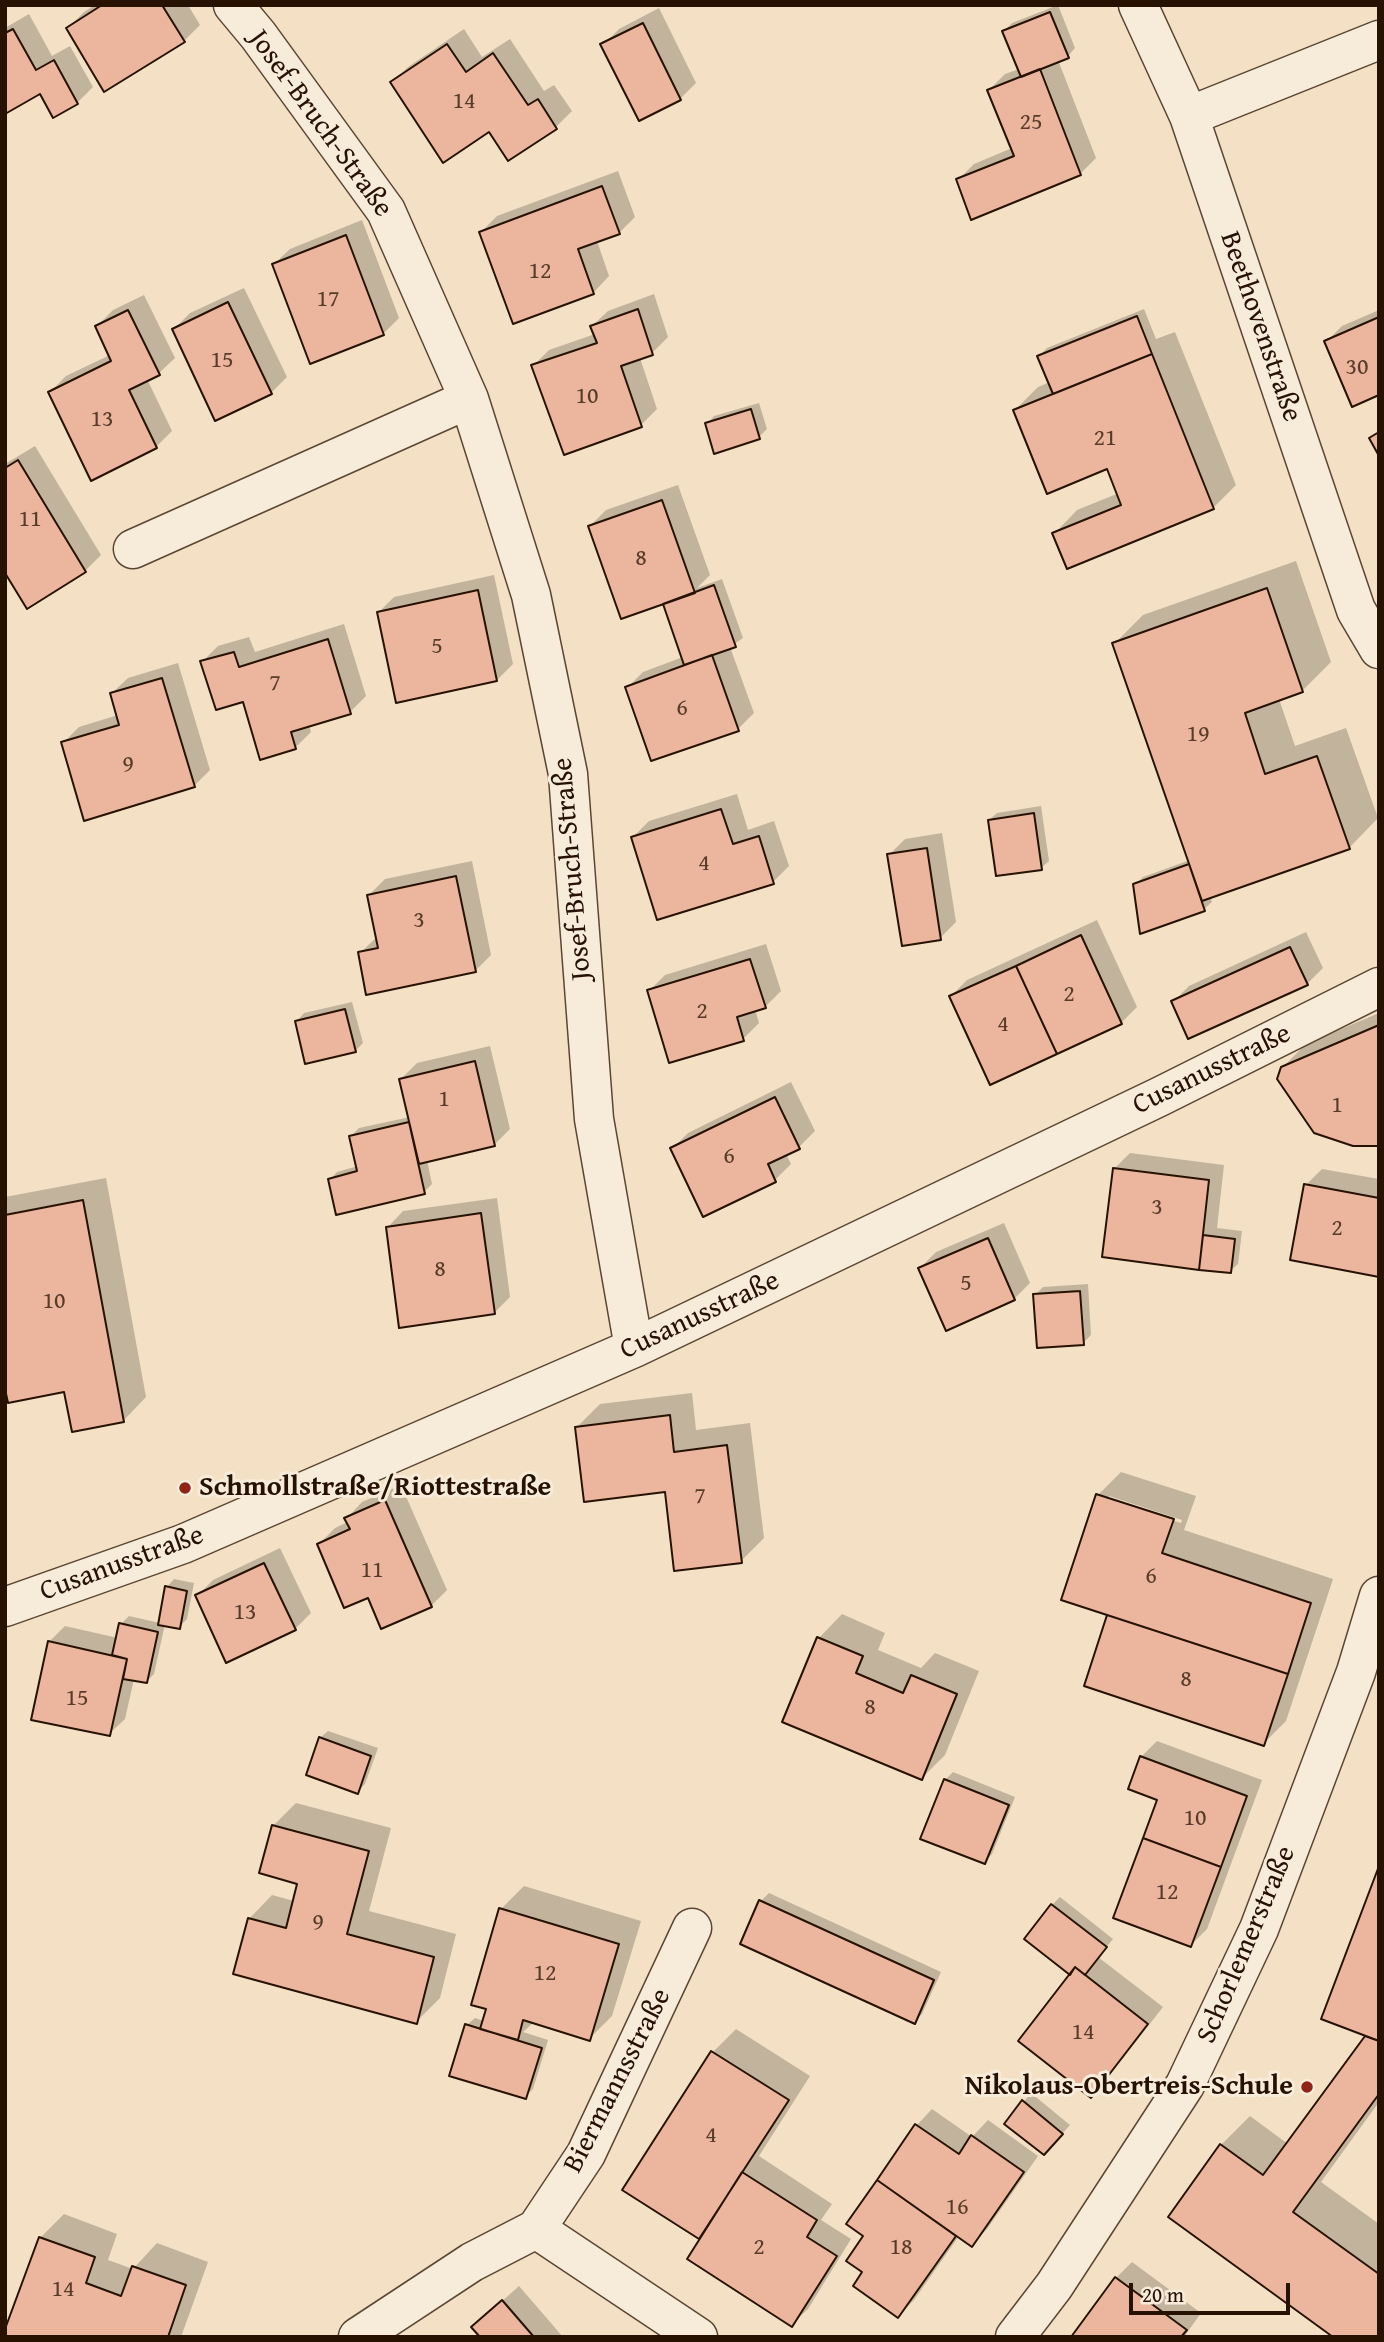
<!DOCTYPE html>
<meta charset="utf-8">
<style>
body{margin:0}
#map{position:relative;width:1384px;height:2342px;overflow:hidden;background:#f3e0c5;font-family:"Gentium Book Plus",serif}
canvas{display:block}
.frame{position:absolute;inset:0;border:7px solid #271202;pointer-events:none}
.scale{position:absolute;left:1129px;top:2283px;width:161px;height:32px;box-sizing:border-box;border:4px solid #271202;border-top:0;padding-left:9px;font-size:21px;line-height:24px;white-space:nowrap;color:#271202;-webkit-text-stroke:5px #f7ebd9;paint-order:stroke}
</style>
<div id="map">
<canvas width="1384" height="2342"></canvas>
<div class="frame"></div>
<div class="scale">20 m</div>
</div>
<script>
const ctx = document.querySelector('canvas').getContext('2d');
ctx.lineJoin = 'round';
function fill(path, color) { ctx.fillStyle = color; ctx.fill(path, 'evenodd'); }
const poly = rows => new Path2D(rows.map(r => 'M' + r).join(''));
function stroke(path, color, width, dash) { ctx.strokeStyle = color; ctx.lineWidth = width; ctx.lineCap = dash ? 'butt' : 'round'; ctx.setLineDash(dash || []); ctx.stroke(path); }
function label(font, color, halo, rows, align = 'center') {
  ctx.font = font + ' "Gentium Book Plus",serif'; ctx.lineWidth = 6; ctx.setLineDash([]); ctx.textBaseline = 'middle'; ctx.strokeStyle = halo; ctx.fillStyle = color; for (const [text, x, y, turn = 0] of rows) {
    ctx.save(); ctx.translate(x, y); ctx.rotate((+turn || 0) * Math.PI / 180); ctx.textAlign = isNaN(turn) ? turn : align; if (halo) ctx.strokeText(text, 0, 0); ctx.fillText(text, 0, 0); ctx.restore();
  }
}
fill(poly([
 [95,5,188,5,200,25,184,41,68,28,84,12],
 [1058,5,1075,48,1068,56,1058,60,1096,158,1080,174,958,180,974,164,1012,148,989,90,1005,74,1019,69,1004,31,1012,23],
 [659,8,696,83,680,99,603,45,619,29],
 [29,14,52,56,70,46,93,87,77,103,40,92,5,112,5,28],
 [464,29,482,57,510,39,544,91,554,85,572,111,556,127,509,159,490,130,392,82,408,67],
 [618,171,635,217,619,233,597,241,609,276,594,292,514,322,481,232,497,216],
 [362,220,399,318,383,334,274,264,290,249],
 [244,288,287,377,271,393,174,329,190,313],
 [654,294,668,337,652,353,640,358,657,409,641,425,533,366,549,350,595,334,592,326,608,311],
 [144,295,175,358,159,373,147,379,172,431,156,447,50,392,66,376,110,355,97,326,113,310],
 [1144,309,1156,339,1175,332,1236,485,1213,508,1054,534,1077,510,1119,493,1108,467,1015,410,1038,387,1050,382,1039,356,1047,348],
 [1379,310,1379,393,1326,342,1342,326],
 [759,403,767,429,759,437,707,424,714,416],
 [35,446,101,555,85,571,5,570,5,464],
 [678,485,710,575,697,588,722,579,743,638,730,647,754,713,738,729,627,688,643,672,683,657,670,600,590,526,606,510],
 [1296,561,1331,662,1302,691,1279,699,1295,746,1346,728,1378,818,1349,848,1210,896,1212,902,1204,909,1135,885,1143,877,1190,860,1114,644,1143,615],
 [494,575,513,664,497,680,378,613,394,597],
 [344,624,366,696,350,712,309,725,311,732,295,748,202,662,218,646,249,637,255,652],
 [178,663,210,770,194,786,63,743,79,727,118,715,112,693,128,678],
 [737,794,748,830,774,821,789,866,773,882,633,837,649,821],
 [1041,806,1049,861,1041,868,989,820,997,813],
 [942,833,956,922,940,938,889,855,905,839],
 [472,861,491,955,475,971,360,953,378,936,369,895,385,879],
 [1097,920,1137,1007,1121,1023,951,996,967,980],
 [1306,932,1323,968,1307,984,1174,1001,1189,986],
 [766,944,781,991,765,1007,755,1009,759,1023,743,1039,649,991,665,975],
 [352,1002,363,1043,355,1051,297,1021,304,1013],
 [1379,1013,1379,1144,1282,1068,1306,1044],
 [490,1046,510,1129,494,1145,427,1160,432,1184,424,1192,330,1179,337,1172,358,1166,351,1136,359,1128,410,1117,401,1079,417,1063],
 [791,1082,815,1131,799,1147,786,1154,791,1164,775,1180,672,1149,688,1133],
 [1130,1153,1224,1165,1217,1228,1242,1231,1238,1264,1230,1271,1104,1256,1114,1169],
 [1322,1169,1379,1179,1379,1275,1306,1185],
 [106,1178,146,1397,123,1421,65,1390,5,1379,5,1197],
 [497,1198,510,1297,494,1313,388,1227,403,1211],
 [1004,1223,1030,1283,1014,1299,920,1268,936,1252],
 [1088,1284,1091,1335,1083,1343,1035,1295,1043,1287],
 [692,1393,696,1430,750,1423,764,1538,741,1561,666,1490,577,1427,600,1404],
 [1121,1472,1196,1496,1184,1530,1333,1579,1286,1721,1263,1744,1086,1685,1110,1614,1098,1495],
 [1109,1496,1182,1520,1181,1523,1109,1500],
 [401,1485,447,1590,431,1606,319,1544,335,1528,348,1522,347,1518,362,1502],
 [280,1548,311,1613,295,1629,197,1596,213,1580],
 [174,1579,194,1583,187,1619,179,1627,165,1624,154,1674,146,1682,134,1679,125,1719,109,1734,49,1642,65,1626,118,1638,121,1624,129,1616,160,1623,167,1587],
 [842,1614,885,1633,878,1650,921,1668,935,1653,979,1671,945,1755,922,1778,784,1721,819,1638],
 [328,1731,378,1748,365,1784,357,1792,320,1738],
 [1157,1741,1262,1780,1207,1929,1191,1945,1160,1799,1141,1757],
 [953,1772,1015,1797,992,1854,985,1862,945,1780],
 [296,1803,391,1828,369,1911,456,1934,440,1998,416,2022,249,1919,272,1895,294,1901,299,1882,273,1826],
 [1379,1871,1379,2102,1321,2182,1379,2224,1379,2337,1221,2145,1250,2116,1288,2144,1368,2035],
 [524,1886,641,1921,612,2016,589,2039,534,2022,523,2032,548,2040,533,2089,525,2097,467,2025,475,2018,484,2021,488,2008,501,1909],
 [769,1893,941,1972,922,2014,914,2022,761,1901],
 [1060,1897,1113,1939,1098,1957,1163,2007,1106,2080,1091,2096,1072,1975,1052,1905],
 [736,2029,810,2076,759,2156,832,2204,821,2220,851,2239,808,2309,792,2324,705,2230,699,2237,625,2190,713,2052],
 [1031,2093,1070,2125,1052,2145,1007,2123],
 [932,2109,972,2137,988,2120,1038,2156,987,2229,971,2245,959,2236,914,2300,898,2316,865,2272,866,2235,848,2223,917,2125],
 [64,2214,117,2234,108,2260,133,2269,157,2243,208,2262,181,2337,5,2337,41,2237],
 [1132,2262,1201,2313,1184,2337,1073,2337,1116,2278],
 [519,2286,563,2337,476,2337,479,2334,473,2327]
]), '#0003');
const building = poly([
 [102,5,162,5,185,42,104,92,66,28,102,5],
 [1050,12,1069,58,1021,77,1002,31,1050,12],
 [643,23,681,100,639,121,600,44,643,23],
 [13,29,36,70,54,60,78,104,53,118,40,94,5,114,5,33,13,29],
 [447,44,466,72,493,53,528,105,538,99,557,129,508,161,489,132,443,163,390,82,447,44],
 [1040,69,1081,175,971,220,956,179,1014,156,987,90,1040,69],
 [602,186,620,234,578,249,594,294,513,324,479,232,602,186],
 [346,235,384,335,310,364,272,264,346,235],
 [228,302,272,394,215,421,172,329,228,302],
 [638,309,653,355,621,366,642,427,564,455,531,365,597,343,590,326,638,309],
 [128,310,160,375,129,390,157,448,91,481,48,392,111,361,95,326,128,310],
 [1137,316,1152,354,1053,394,1037,356,1137,316],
 [1379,317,1379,395,1352,407,1324,341,1379,317],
 [1152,354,1214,509,1067,569,1052,533,1121,505,1107,469,1047,494,1013,410,1152,354],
 [751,409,760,439,714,454,705,423,751,409],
 [1379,432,1379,456,1369,438,1379,432],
 [18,460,86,572,27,609,5,573,5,468,18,460],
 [662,500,695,593,621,619,588,526,662,500],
 [714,585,736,647,684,665,663,604,714,585],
 [1267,588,1303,692,1245,713,1265,774,1317,756,1350,849,1202,901,1112,643,1267,588],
 [478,590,497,681,396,703,377,612,478,590],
 [328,639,351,714,291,732,296,749,260,760,243,702,216,710,200,661,234,652,239,667,328,639],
 [712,655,739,731,651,761,625,687,712,655],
 [162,678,195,787,84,821,61,742,119,725,110,693,162,678],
 [721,809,733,844,759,836,774,884,657,920,631,837,721,809],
 [1034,813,1042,870,996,876,988,820,1034,813],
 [927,848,941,940,902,946,887,854,927,848],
 [1189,864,1205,911,1140,934,1133,884,1189,864],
 [456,876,476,972,366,995,358,952,378,948,367,895,456,876],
 [1081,935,1122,1024,1057,1054,1016,966,1081,935],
 [1290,947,1308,985,1188,1039,1171,1001,1290,947],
 [750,959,766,1008,737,1017,744,1041,669,1063,647,990,750,959],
 [1016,966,1057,1054,990,1085,949,996,1016,966],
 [345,1009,356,1052,305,1064,295,1021,345,1009],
 [1379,1025,1379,1146,1353,1146,1314,1133,1277,1079,1281,1067,1379,1025],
 [475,1061,495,1146,419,1164,399,1079,475,1061],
 [775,1097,800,1149,768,1164,776,1182,703,1217,670,1148,775,1097],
 [409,1122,425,1194,336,1215,328,1179,357,1171,349,1136,409,1122],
 [1113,1168,1209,1180,1199,1270,1102,1257,1113,1168],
 [1304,1184,1379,1198,1379,1277,1290,1260,1304,1184],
 [83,1200,124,1422,72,1432,64,1392,8,1403,5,1389,5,1215,83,1200],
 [481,1213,495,1314,399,1328,386,1227,481,1213],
 [1203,1235,1235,1239,1231,1273,1199,1270,1203,1235],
 [988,1238,1015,1300,946,1331,918,1268,988,1238],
 [1080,1291,1084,1345,1037,1348,1033,1294,1080,1291],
 [670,1415,674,1452,727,1445,742,1563,674,1571,665,1492,584,1502,575,1427,670,1415],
 [1096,1494,1174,1519,1162,1553,1311,1603,1288,1674,1061,1600,1096,1494],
 [385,1500,432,1607,381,1629,368,1598,344,1608,317,1544,350,1529,344,1518,385,1500],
 [264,1563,296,1630,226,1663,195,1595,264,1563],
 [165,1586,187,1591,180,1629,158,1625,165,1586],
 [1107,1615,1288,1674,1264,1746,1084,1686,1107,1615],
 [119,1623,158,1632,147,1683,123,1679,127,1659,112,1655,119,1623],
 [817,1637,863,1656,856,1673,903,1693,911,1675,957,1694,922,1780,782,1722,817,1637],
 [48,1641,127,1659,110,1736,31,1720,48,1641],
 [319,1737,371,1756,358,1794,306,1775,319,1737],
 [1140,1756,1247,1796,1221,1867,1143,1838,1157,1800,1128,1789,1140,1756],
 [944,1779,1009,1805,985,1864,920,1839,944,1779],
 [272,1825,369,1851,347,1934,434,1957,417,2024,233,1974,248,1918,286,1928,297,1884,259,1873,272,1825],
 [1143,1838,1221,1867,1191,1947,1113,1918,1143,1838],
 [1379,1866,1379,2041,1321,2019,1379,1866],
 [759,1900,934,1980,915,2024,740,1944,759,1900],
 [1051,1904,1107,1947,1085,1975,1075,1967,1070,1975,1024,1939,1051,1904],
 [499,1908,619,1944,590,2041,523,2020,518,2040,480,2029,486,2009,471,2005,499,1908],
 [1075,1967,1148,2024,1091,2098,1018,2041,1075,1967],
 [465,2024,542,2048,526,2099,449,2076,465,2024],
 [1365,2036,1379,2041,1379,2094,1293,2212,1379,2274,1379,2337,1333,2337,1168,2217,1220,2144,1263,2175,1365,2036],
 [711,2051,789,2100,699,2239,622,2190,711,2051],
 [1022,2100,1063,2134,1044,2155,1004,2124,1022,2100],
 [915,2124,959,2154,971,2135,1024,2172,972,2247,877,2180,915,2124],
 [742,2172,817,2220,807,2237,837,2256,792,2327,687,2259,742,2172],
 [877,2180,956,2236,898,2318,853,2286,862,2272,846,2261,863,2236,846,2224,877,2180],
 [39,2237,95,2257,86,2283,121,2296,132,2266,186,2285,168,2337,5,2337,5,2329,39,2237],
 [1115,2277,1187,2330,1181,2337,1071,2337,1115,2277],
 [502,2300,534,2337,480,2337,471,2327,502,2300]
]);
fill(building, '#ebb59e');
stroke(building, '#271202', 2);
const minor = poly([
 [233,5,258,35,386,211,469,399,531,595,568,774,594,1119,634,1348],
 [1138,5,1189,116,1356,610,1379,649],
 [1189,116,1379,40],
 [133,549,469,399],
 [5,1607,183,1544,634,1348,1159,1097,1379,987],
 [536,2229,698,2337],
 [358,2337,472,2262,536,2229,586,2154,692,1928],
 [1015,2337,1054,2286,1185,2085,1259,1929,1356,1672,1379,1596]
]);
stroke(minor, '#5a4633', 41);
stroke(minor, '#f7ebd9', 38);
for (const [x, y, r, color] of [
 [185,1488,7,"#8f2418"],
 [1307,2087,7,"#8f2418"]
]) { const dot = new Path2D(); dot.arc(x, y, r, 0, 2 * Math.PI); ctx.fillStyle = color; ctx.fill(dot); stroke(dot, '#f7ebd9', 2.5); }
label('24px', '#583b29', null, [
 ["14",464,102],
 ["25",1031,123],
 ["12",540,272],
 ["17",328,300],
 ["15",222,361],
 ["30",1357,368],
 ["10",587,397],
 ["13",102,420],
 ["21",1105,439],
 ["11",30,520],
 ["8",641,559],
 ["5",437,647],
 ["7",275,684],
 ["6",682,709],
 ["19",1198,735],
 ["9",128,765],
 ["4",704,864],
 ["3",419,921],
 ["2",1069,995],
 ["2",702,1012],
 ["4",1003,1025],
 ["1",444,1100],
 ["1",1337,1106],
 ["6",729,1157],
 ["3",1157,1208],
 ["2",1337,1229],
 ["8",440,1270],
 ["5",966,1284],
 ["10",54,1302],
 ["7",700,1497],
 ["11",372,1571],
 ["6",1151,1577],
 ["13",245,1613],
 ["8",1186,1680],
 ["15",77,1699],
 ["8",870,1708],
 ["10",1195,1819],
 ["12",1167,1893],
 ["9",318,1923],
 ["12",545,1974],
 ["14",1083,2033],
 ["4",711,2136],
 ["16",957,2208],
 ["2",759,2248],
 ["18",901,2248],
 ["14",63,2290]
]);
label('28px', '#271202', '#f7ebd9', [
 ["Josef-Bruch-Straße",320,124,54],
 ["Beethovenstraße",1260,327,71],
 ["Josef-Bruch-Straße",573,869,-95],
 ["Cusanusstraße",1212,1070,-26],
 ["Cusanusstraße",700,1316,-25],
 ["Cusanusstraße",122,1564,-20],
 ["Schorlemerstraße",1247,1945,-67],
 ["Biermannsstraße",618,2081,-63]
]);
label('bold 28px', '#271202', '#f7ebd9', [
 ["Schmollstraße/Riottestraße",199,1488],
 ["Nikolaus-Obertreis-Schule",1293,2087,"right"]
], 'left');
</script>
